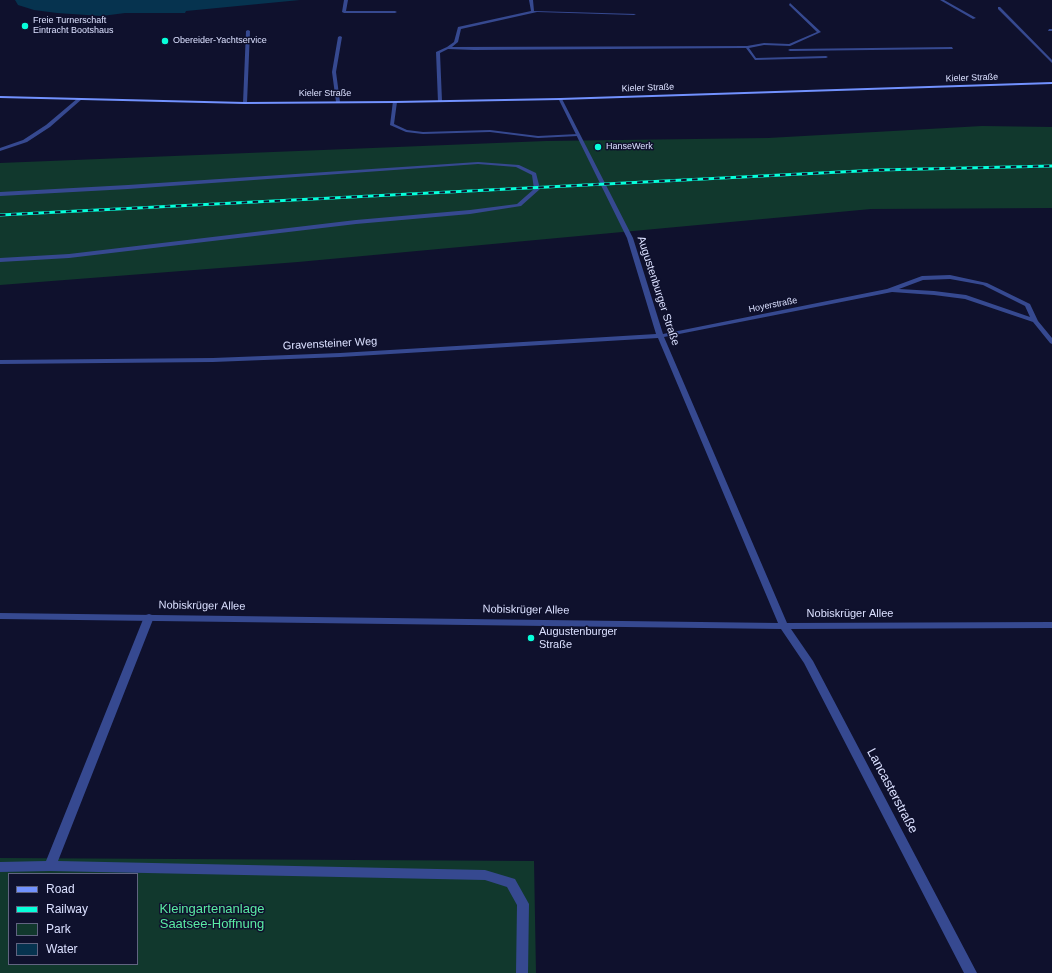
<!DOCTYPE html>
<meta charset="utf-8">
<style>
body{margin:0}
#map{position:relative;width:1052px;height:973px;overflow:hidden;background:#0f112d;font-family:Arial,sans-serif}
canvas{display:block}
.legend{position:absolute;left:8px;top:873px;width:130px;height:92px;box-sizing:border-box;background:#0f112d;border:1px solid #616481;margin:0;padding:5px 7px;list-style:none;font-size:12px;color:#dbe0ff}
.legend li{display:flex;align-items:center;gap:8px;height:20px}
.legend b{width:20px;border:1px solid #616481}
</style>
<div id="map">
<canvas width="1052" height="973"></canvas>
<ul class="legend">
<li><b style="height:5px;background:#7292ff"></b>Road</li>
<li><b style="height:5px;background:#07ffda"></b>Railway</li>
<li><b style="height:11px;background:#11382d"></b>Park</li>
<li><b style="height:11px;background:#06334f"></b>Water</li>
</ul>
</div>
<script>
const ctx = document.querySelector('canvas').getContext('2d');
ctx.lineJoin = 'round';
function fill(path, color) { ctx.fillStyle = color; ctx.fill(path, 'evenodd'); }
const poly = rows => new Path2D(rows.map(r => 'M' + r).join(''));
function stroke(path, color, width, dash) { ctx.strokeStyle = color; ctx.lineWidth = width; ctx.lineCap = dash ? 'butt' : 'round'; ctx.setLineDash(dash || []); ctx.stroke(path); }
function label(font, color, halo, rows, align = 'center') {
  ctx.font = font + ' Arial,sans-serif'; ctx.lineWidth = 3; ctx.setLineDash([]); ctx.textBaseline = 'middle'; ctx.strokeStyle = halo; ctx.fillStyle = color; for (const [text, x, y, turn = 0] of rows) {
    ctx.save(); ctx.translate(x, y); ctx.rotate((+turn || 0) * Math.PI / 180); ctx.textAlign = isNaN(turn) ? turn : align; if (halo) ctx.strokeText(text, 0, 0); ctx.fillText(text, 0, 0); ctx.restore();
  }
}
fill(poly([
 [982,126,1052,127,1052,208,871,209,298,262,0,285,0,163,546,141,768,138],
 [0,858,534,861,536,973,0,973],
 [9,874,137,874,137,964,9,964]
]), '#11382d');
fill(poly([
 [15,0,300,0,186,11,185,13,125,13,102,16,57,13,34,10,18,5]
]), '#06334f');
fill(poly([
 [344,0,348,0,346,11,395,11,397,12,395,13,344,13,342,12,344,0],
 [529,0,533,0,534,11,636,14,634,15,537,12,461,29,458,42,452,47,747,46,764,43,789,44,817,32,789,5,790,3,821,32,790,46,764,45,749,48,756,58,826,56,828,57,826,58,755,60,746,48,474,50,448,49,440,53,442,101,438,102,436,52,447,47,454,42,458,27,531,11,529,0],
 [940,0,944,0,976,18,973,19,940,0],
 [1049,29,1052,29,1052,31,1048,31,1049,29],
 [340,36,342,37,336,72,340,102,338,103,336,102,332,72,338,37,340,36],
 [952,47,953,49,790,51,788,50,790,49,952,47],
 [78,98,82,99,50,127,27,142,0,151,0,148,23,140,46,125,78,98],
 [393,101,397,102,394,124,407,130,423,132,490,130,538,136,578,134,580,135,578,136,538,138,490,132,423,134,406,132,390,125,393,101],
 [478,162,519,165,536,173,540,189,521,206,470,214,356,224,69,258,0,262,0,258,69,254,356,220,470,210,517,204,534,189,532,175,516,167,478,164,128,189,0,196,0,192,128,185,478,162],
 [149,614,152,615,154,617,58,861,485,870,515,879,529,904,528,973,516,973,517,905,507,887,485,880,50,871,0,872,0,862,46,861,144,617,146,615,149,614]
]), '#364990');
fill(poly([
 [998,7,1000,7,1052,60,1052,63,998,9,998,7],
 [248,30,250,31,247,103,245,104,243,103,246,31,248,30],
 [558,98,562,99,633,238,663,334,887,289,922,276,950,275,987,283,1030,304,1038,321,1052,338,1052,344,1050,343,1033,322,965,299,934,295,892,292,664,337,787,623,1052,622,1052,628,791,629,813,661,977,973,964,973,804,663,781,629,0,619,0,613,778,623,658,338,340,357,213,362,0,364,0,360,213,358,340,353,656,334,627,238,558,98],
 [950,279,983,285,1025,306,1030,317,966,295,934,291,899,289,923,280,950,279]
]), '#364990');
fill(poly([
 [1052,82,1052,84,560,100,395,103,245,104,0,98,0,96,245,102,395,101,560,98,1052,82]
]), '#7292ff');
const rail = poly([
 [0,215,879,170,1052,166]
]);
stroke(rail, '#07ffda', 3);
stroke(rail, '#0f112d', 2, [5.5]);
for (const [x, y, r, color] of [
 [25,26,4,"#07ffda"],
 [165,41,4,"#07ffda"],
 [598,147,4,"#07ffda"],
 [531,638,4,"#07ffda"]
]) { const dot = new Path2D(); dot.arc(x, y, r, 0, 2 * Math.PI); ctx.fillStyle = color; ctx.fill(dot); stroke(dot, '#0f112d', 1.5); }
label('9px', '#dbe0ff', '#0f112d', [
 ["Freie Turnerschaft",33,21],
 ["Eintracht Bootshaus",33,31],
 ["Obereider-Yachtservice",173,41],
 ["HanseWerk",606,147]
], 'left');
label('9px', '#dbe0ff', '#0f112d', [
 ["Kieler Straße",972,78,-2],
 ["Kieler Straße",648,88,-2],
 ["Kieler Straße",325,94],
 ["Hoyerstraße",773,305,-11]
]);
label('11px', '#dbe0ff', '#0f112d', [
 ["Augustenburger Straße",658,291,72],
 ["Gravensteiner Weg",330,344,-3],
 ["Nobiskrüger Allee",202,606,1],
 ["Nobiskrüger Allee",526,610,1],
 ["Nobiskrüger Allee",850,614]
]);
label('11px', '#dbe0ff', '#0f112d', [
 ["Augustenburger",539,632],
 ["Straße",539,645]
], 'left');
label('13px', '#dbe0ff', '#0f112d', [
 ["Lancasterstraße",892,791,62]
]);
label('13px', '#5aeba3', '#0f112d', [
 ["Kleingartenanlage",212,909],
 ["Saatsee-Hoffnung",212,924]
]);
</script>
